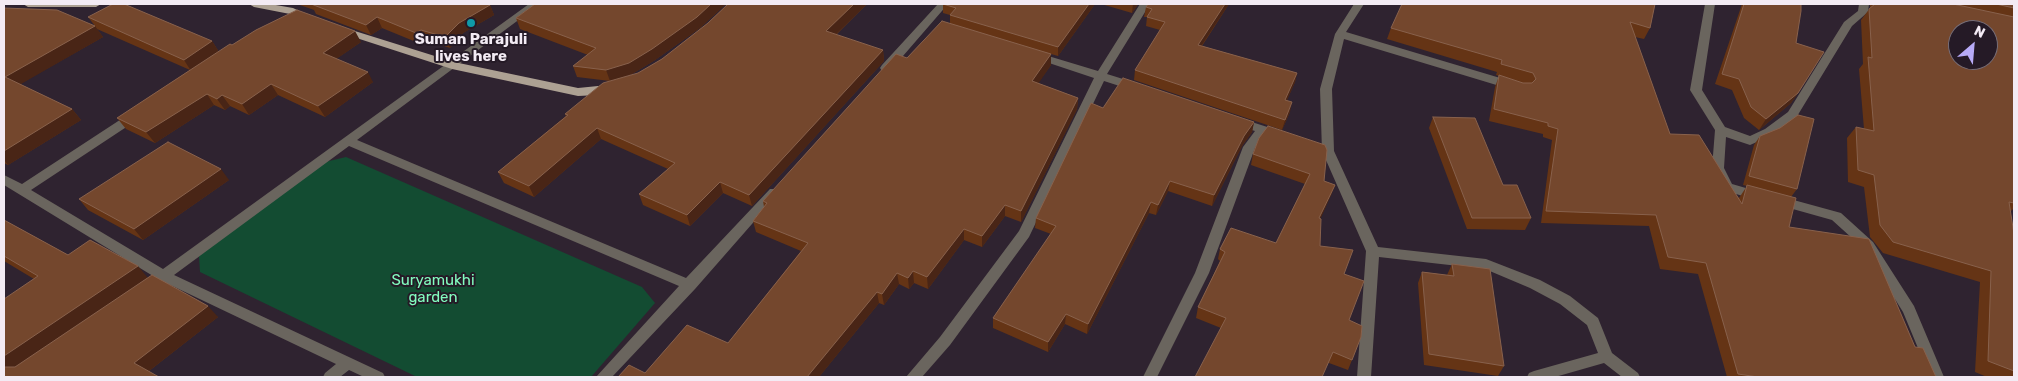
<!DOCTYPE html>
<style>
body{margin:0}
#map{position:relative;width:2018px;height:381px;overflow:hidden;background:#2f2330;font-family:Rubik,sans-serif}
canvas{display:block}
.frame{position:absolute;inset:0;border:5px solid #f3ebf4;pointer-events:none}
.north{position:absolute;left:1948px;top:20px;width:50px;height:50px;box-sizing:border-box;background:#251a26;border:1px solid #776e78;border-radius:50%;rotate:27deg;font-size:14px;font-weight:700;line-height:20px;text-align:center;color:#f3ebf4}
.north::after{content:'';display:block;margin:auto;width:18px;height:22px;background:#b8abf7;clip-path:polygon(50% 0,100% 100%,50% 72%,0 100%)}
</style>
<div id="map">
<canvas width="2018" height="381"></canvas>
<div class="frame"></div>
<div class="north">N</div>
</div>
<script>
const ctx = document.querySelector('canvas').getContext('2d');
ctx.lineJoin = 'round';
function fill(path, color) { ctx.fillStyle = color; ctx.fill(path, 'evenodd'); }
const poly = rows => new Path2D(rows.map(r => 'M' + r).join(''));
function stroke(path, color, width, dash) { ctx.strokeStyle = color; ctx.lineWidth = width; ctx.lineCap = dash ? 'butt' : 'round'; ctx.setLineDash(dash || []); ctx.stroke(path); }
function label(font, color, halo, rows, align = 'center') {
  ctx.font = font + ' Rubik,sans-serif'; ctx.lineWidth = 4; ctx.setLineDash([]); ctx.textBaseline = 'middle'; ctx.strokeStyle = halo; ctx.fillStyle = color; for (const [text, x, y, turn = 0] of rows) {
    ctx.save(); ctx.translate(x, y); ctx.rotate((+turn || 0) * Math.PI / 180); ctx.textAlign = isNaN(turn) ? turn : align; if (halo) ctx.strokeText(text, 0, 0); ctx.fillText(text, 0, 0); ctx.restore();
  }
}
fill(poly([
 [346,157,642,287,655,303,591,377,417,377,200,272,199,256,325,162]
]), '#134c32');
fill(poly([
 [529,4,540,4,357,140,686,278,770,189,778,189,780,192,695,289,612,377,596,377,679,286,349,146,174,275,383,373,385,377,364,377,349,370,340,377,323,377,325,373,336,364,164,282,151,292,146,293,141,292,139,288,141,284,153,276,4,185,4,175,22,184,132,112,140,112,142,115,140,118,31,190,163,269,529,4],
 [938,4,948,4,890,71,882,71,880,68,882,65,938,4],
 [1140,4,1150,4,1107,74,1139,84,1141,87,1135,91,1104,81,1029,237,950,345,922,377,906,377,940,337,1019,231,1094,78,1031,57,1029,55,1035,52,1098,71,1140,4],
 [1354,4,1364,4,1346,32,1517,83,1519,86,1513,90,1344,39,1332,89,1334,151,1378,247,1486,259,1540,280,1570,296,1598,318,1612,353,1638,373,1640,377,1622,377,1604,363,1555,377,1527,377,1529,373,1534,371,1598,353,1587,325,1560,304,1530,288,1485,269,1379,257,1371,377,1357,377,1366,251,1322,151,1320,89,1335,34,1354,4],
 [1705,4,1715,4,1702,90,1725,127,1750,136,1765,129,1788,112,1844,22,1858,11,1859,4,1869,4,1868,12,1852,26,1796,118,1773,135,1750,145,1726,137,1724,168,1732,184,1763,193,1765,196,1763,199,1759,201,1723,190,1712,168,1715,130,1690,90,1705,4],
 [1236,117,1283,132,1285,135,1279,139,1265,135,1255,148,1209,273,1157,377,1143,377,1195,273,1243,147,1255,131,1232,124,1230,121,1236,117],
 [1779,196,1841,213,1873,242,1914,306,1944,377,1930,377,1903,312,1863,248,1832,220,1775,204,1773,201,1775,198,1779,196]
]), '#6a655e');
fill(poly([
 [23,4,101,4,96,7,28,7,23,4],
 [249,4,270,4,293,8,314,18,309,21,290,14,254,7,249,4],
 [342,27,454,62,578,88,608,85,614,89,612,92,598,95,578,96,452,69,338,32,337,30,342,27]
]), '#ada193');
fill(poly([
 [297,4,487,4,490,5,494,15,463,33,450,48,426,40,421,44,382,28,371,35,316,14,314,10],
 [535,4,726,4,700,28,655,60,632,74,610,81,577,77,573,66,588,55,520,29,516,18],
 [728,4,867,4,836,35,883,50,884,61,752,206,723,193,690,226,643,205,639,194,668,169,601,139,534,197,504,183,498,172,566,116,565,114,638,73,662,59,708,23],
 [943,4,1095,4,1058,56,1051,54,1051,65,1038,83,1078,98,1077,109,1021,222,1005,216,982,247,964,240,928,289,914,283,909,289,899,284,884,305,879,303,819,377,618,377,645,373,728,343,801,251,756,232,753,221,764,207,763,201,907,58,950,23,950,15,943,13],
 [1101,4,1138,4,1132,13],
 [1229,4,1202,46,1297,73,1295,82,1287,100,1290,112,1282,130,1134,80,1135,70,1160,30,1146,26,1147,17,1144,17,1146,7],
 [1655,4,1650,28,1644,39,1635,37,1670,134,1739,198,1747,186,1743,185,1754,145,1760,136,1797,189,1791,197,1789,227,1915,347,1936,377,1727,377,1698,274,1660,269,1649,226,1541,223,1552,140,1543,137,1543,134,1489,121,1495,87,1499,76,1496,75,1497,72,1387,39,1391,28],
 [1742,4,1801,4,1796,43,1798,93,1791,103,1759,130,1744,118,1732,90,1715,84],
 [1870,4,2014,4,2014,208,2010,212,2014,234,2014,377,1987,377,1975,372,1980,282,1883,253,1870,237,1864,187,1848,182,1847,138,1856,127,1864,129,1859,69,1863,64,1861,20,1870,8],
 [4,8,95,26,88,17,212,41,219,52,232,45,361,42,336,59,373,82,325,117,278,95,249,115,230,106,225,110,214,105,155,143,126,129,117,118,190,70,97,29,103,37,20,84,72,109,81,120,8,165,4,163],
 [1103,108,1254,122,1252,132,1242,146,1212,206,1168,191,1156,215,1149,213,1087,334,1065,324,1048,352,993,328,993,318,1051,234,1035,228,1036,218],
 [1433,117,1503,185,1531,218,1525,230,1467,229,1429,128],
 [1259,138,1324,181,1335,185,1331,195,1320,219,1320,246,1344,274,1349,320,1361,337,1348,370,1329,363,1221,328,1196,318,1198,307,1220,261,1218,259,1220,249,1276,243,1305,184,1251,165,1253,154],
 [229,180,143,240,88,210,79,199],
 [4,220,68,255,148,278,218,317,149,371,4,377,34,279,4,261],
 [1452,264,1504,366,1498,376,1424,365,1418,283,1422,272,1447,275]
]), '#653415');
fill(poly([
 [711,4,726,4,700,28,655,60,632,74,610,81,606,70],
 [854,4,867,4,828,42,826,31],
 [1089,4,1095,4,1058,56,1058,47],
 [1133,4,1138,4,1132,13],
 [1225,4,1229,4,1196,54,1198,45],
 [490,5,494,15,463,33,450,48,445,37,459,23],
 [377,17,382,28,371,35,366,25],
 [95,26,103,37,14,88,5,77],
 [421,30,426,40,421,44,416,33],
 [355,31,361,42,329,64,323,53],
 [212,41,219,52,191,71,184,60],
 [883,50,884,61,752,206,749,195],
 [1051,54,1051,65,1032,93,1032,81],
 [368,72,373,82,325,117,318,106],
 [1297,73,1295,82,1283,109,1285,100],
 [271,84,278,95,249,115,242,104],
 [1798,93,1791,103,1759,130,1766,119],
 [207,94,214,105,155,143,146,132],
 [222,95,230,106,225,110,217,99],
 [1078,98,1077,109,1021,222,1021,211],
 [1292,102,1290,112,1282,130,1285,120],
 [72,109,81,120,8,165,4,160,4,151],
 [1254,122,1252,132,1242,146,1212,206,1214,195,1244,136],
 [597,128,601,139,534,197,529,186],
 [221,169,229,180,143,240,134,229],
 [1170,181,1168,191,1156,215,1158,205],
 [720,182,723,193,690,226,687,215],
 [1335,185,1331,195,1316,229,1319,218],
 [1151,202,1149,213,1087,334,1088,324],
 [1005,205,1005,216,982,247,982,236],
 [964,229,964,240,928,289,927,277],
 [138,266,148,278,4,375,4,356],
 [913,271,914,283,909,289,908,278],
 [897,273,899,284,884,305,882,294],
 [877,292,879,303,819,377,807,377],
 [208,306,218,317,145,374,134,363],
 [1066,314,1065,324,1048,352,1048,342]
]), '#492516');
const building = poly([
 [113,4,124,4,212,41,184,60,88,17,113,4],
 [311,4,487,4,490,5,459,23,445,37,421,30,416,33,377,17,366,25,311,4],
 [535,4,711,4,697,17,652,49,629,63,606,70,573,66,596,48,516,18,535,4],
 [728,4,854,4,826,31,883,50,749,195,720,182,687,215,639,194,675,163,597,128,529,186,498,172,568,115,565,114,603,83,638,73,662,59,708,23,728,4],
 [943,4,1089,4,1058,47,950,15,956,8,943,4],
 [1148,4,1225,4,1198,45,1297,73,1285,100,1292,102,1285,120,1135,70,1165,22,1147,17,1152,9,1146,7,1148,4],
 [1402,4,1655,4,1650,28,1630,22,1670,134,1699,135,1742,204,1747,185,1796,198,1789,227,1869,239,1915,347,1923,348,1936,377,1758,377,1738,374,1706,263,1668,257,1656,215,1546,211,1558,129,1548,126,1548,123,1494,109,1499,75,1523,83,1532,83,1536,79,1533,73,1501,64,1502,60,1391,28,1402,4],
 [1744,4,1801,4,1801,11,1796,43,1824,52,1798,93,1766,119,1751,107,1739,79,1722,74,1744,4],
 [1875,4,1953,4,2014,17,2014,203,2009,202,2014,234,2014,371,1988,361,1991,271,1893,242,1880,225,1874,175,1858,170,1856,127,1874,131,1868,57,1872,58,1869,9,1875,4],
 [1958,30,1988,30,1988,60,1958,60,1958,30],
 [1996,4,2014,4,2014,8,1996,4],
 [4,8,57,10,95,26,5,77,72,109,4,151,4,8],
 [297,10,355,31,323,53,368,72,318,106,271,84,242,104,222,95,217,99,207,94,146,132,117,118,230,44,232,45,256,30,297,10],
 [942,21,1051,54,1032,81,1078,98,1021,211,1005,205,982,236,964,229,927,277,913,271,908,278,897,273,882,294,877,292,807,377,618,377,629,365,645,373,687,325,728,343,808,243,753,221,767,203,763,201,896,54,907,58,942,21],
 [1123,78,1254,122,1244,136,1214,195,1170,181,1158,205,1151,202,1088,324,1066,314,1048,342,993,318,1056,226,1036,218,1091,103,1103,108,1123,78],
 [1798,115,1814,119,1797,189,1749,176,1760,136,1780,128,1798,115],
 [1433,117,1475,118,1503,185,1517,185,1531,218,1472,218,1433,117],
 [1268,126,1325,145,1327,150,1324,181,1335,185,1319,218,1321,219,1320,246,1353,250,1344,274,1364,281,1349,320,1362,326,1361,337,1352,360,1333,352,1322,377,1195,377,1226,318,1198,307,1225,252,1220,249,1231,228,1276,243,1310,174,1253,154,1259,138,1268,126],
 [168,142,221,169,134,229,79,199,168,142],
 [4,220,68,255,90,240,138,266,4,356,4,299,38,276,4,256,4,220],
 [1452,264,1490,269,1504,366,1429,354,1422,272,1454,276,1452,264],
 [152,275,208,306,134,363,159,377,4,377,4,367,15,367,152,275]
]);
fill(building, '#74472d');
stroke(building, '#88614c', 1);
for (const [x, y, r, color] of [
 [471,23,5,"#0f9aa8"]
]) { const dot = new Path2D(); dot.arc(x, y, r, 0, 2 * Math.PI); ctx.fillStyle = color; ctx.fill(dot); stroke(dot, '#251a26', 2); }
label('bold 15px', '#f3ebf4', '#251a26', [
 ["Suman Parajuli",471,40],
 ["lives here",471,57]
]);
label('15px', '#82fcbf', '#251a26', [
 ["Suryamukhi",433,281],
 ["garden",433,298]
]);
</script>
